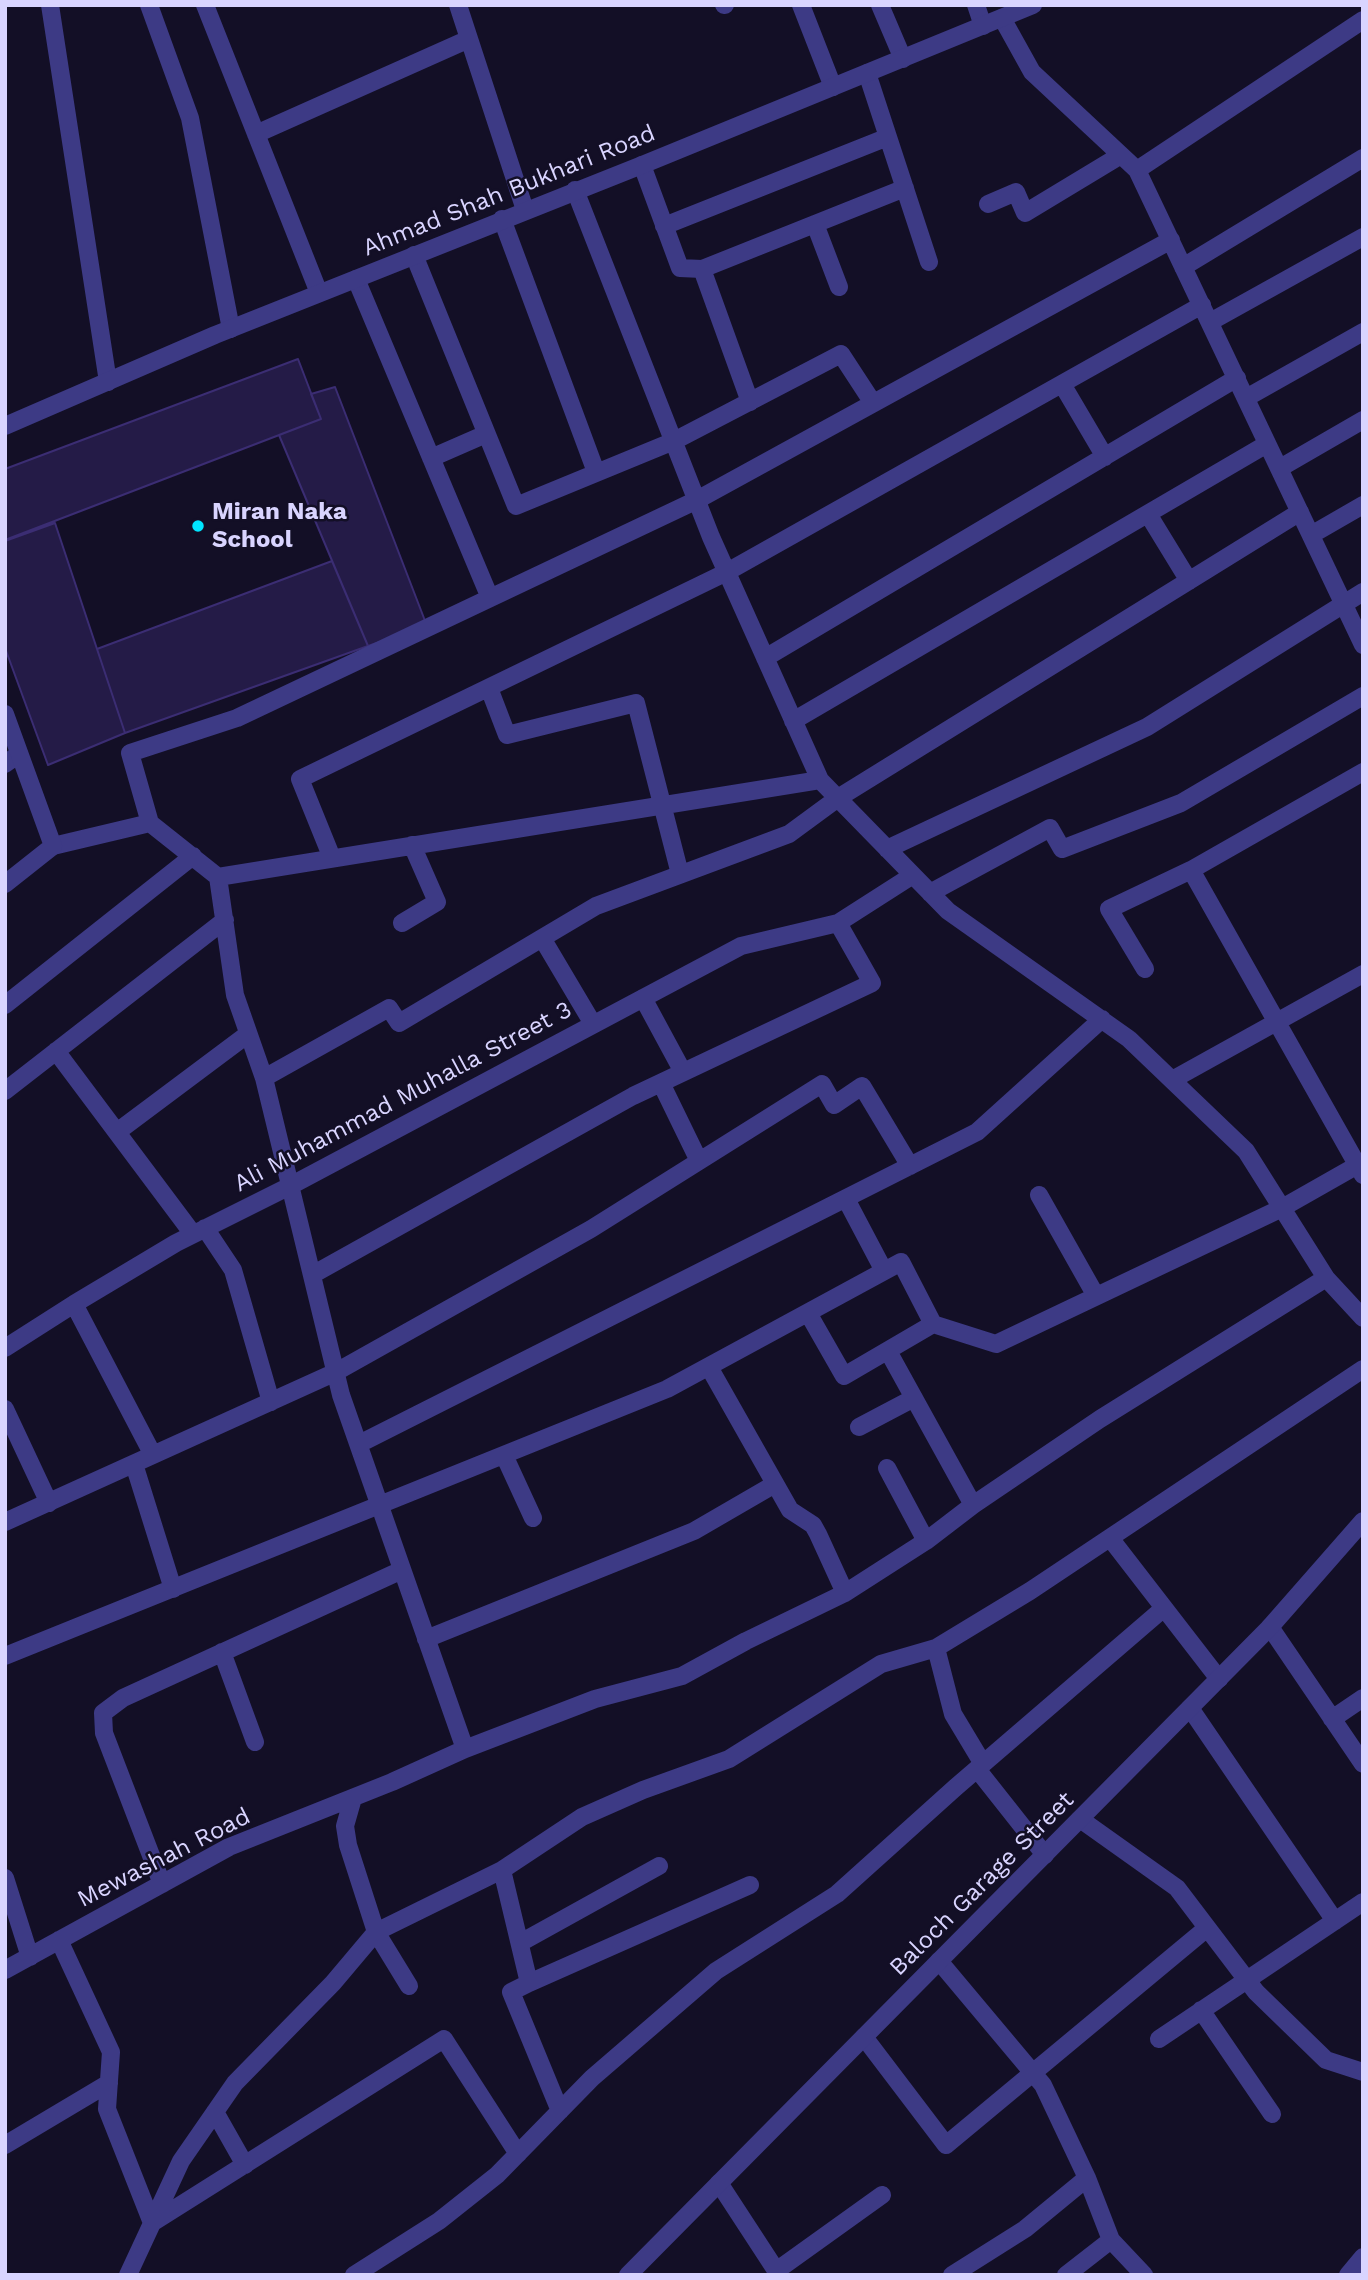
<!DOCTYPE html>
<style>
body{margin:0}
#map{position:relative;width:1368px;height:2280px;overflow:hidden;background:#130f26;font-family:"Work Sans",sans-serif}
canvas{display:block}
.frame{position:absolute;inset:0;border:7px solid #d9d4ff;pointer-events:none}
</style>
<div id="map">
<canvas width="1368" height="2280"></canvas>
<div class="frame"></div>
</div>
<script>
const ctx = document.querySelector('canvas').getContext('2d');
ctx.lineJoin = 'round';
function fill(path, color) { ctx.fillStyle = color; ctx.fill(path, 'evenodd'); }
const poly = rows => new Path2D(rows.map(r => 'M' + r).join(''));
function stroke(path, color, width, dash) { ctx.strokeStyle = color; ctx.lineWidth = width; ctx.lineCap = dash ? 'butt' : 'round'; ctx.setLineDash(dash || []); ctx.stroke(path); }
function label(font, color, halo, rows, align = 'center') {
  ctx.font = font + ' "Work Sans",sans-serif'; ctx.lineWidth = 5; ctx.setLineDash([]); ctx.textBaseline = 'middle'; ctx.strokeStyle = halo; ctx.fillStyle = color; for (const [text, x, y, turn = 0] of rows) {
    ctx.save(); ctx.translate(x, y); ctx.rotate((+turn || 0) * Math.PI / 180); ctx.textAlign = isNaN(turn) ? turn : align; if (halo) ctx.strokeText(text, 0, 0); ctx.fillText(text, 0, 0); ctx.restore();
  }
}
const building = poly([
 [298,359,321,419,5,540,5,469,298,359],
 [335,387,427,626,368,646,279,435,321,419,311,394,335,387],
 [55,523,125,733,48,765,5,648,5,541,55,523],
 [332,561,368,646,125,733,97,649,332,561]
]);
fill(building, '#241b47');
stroke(building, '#3b2d73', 2);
stroke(poly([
 [50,5,108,382],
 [149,5,190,118,231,329],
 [205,5,319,293],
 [458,5,525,210],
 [724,5,725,5],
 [801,5,833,87],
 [880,5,903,59],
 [976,5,983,26],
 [1002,18,1032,72,1137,170,1363,645],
 [867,73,929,262],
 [256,134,469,39],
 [642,165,680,268,702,269,750,402],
 [1137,170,1363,20],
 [575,190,711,537,820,780,948,911,1129,1039,1246,1151,1326,1278,1363,1318],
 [988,204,1016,192,1025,213,1121,155],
 [502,219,596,472],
 [815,224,839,287],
 [664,226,888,137],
 [414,255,516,506,674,441,841,354,873,403],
 [1183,267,1363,158],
 [702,269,905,188],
 [356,279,490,598],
 [1210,322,1363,237],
 [1062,384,1105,457],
 [1246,398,1363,332],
 [431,458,486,434],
 [1280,468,1363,420],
 [1148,514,1189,581],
 [1311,535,1363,505],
 [765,658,1237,378],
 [489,688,507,735,636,703,680,874],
 [793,721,1267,444],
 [5,764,19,754],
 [150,823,130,753,237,718,697,500,1171,240],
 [53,846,150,823,218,877,235,995,264,1078,341,1395,465,1749],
 [887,849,1147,727,1363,592],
 [332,858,300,779,727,572,1202,305],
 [1191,870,1363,1175],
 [218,877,820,780],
 [930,893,1050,828,1062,849,1181,803,1363,696],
 [402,923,437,902,412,845],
 [542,938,593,1024],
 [1145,969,1109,909,1191,870,1363,772],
 [643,998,683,1072],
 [5,1005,193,856],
 [56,1051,193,1234],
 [264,1078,389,1008,399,1023,596,906,789,834,838,798,1300,512],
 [1172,1080,1363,974],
 [661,1083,699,1161],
 [5,1091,225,920],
 [117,1132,248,1034],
 [1039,1195,1096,1296],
 [846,1199,884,1271],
 [205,1228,233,1270,271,1402],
 [312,1275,633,1096,872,983,838,923,913,875],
 [74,1304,153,1455],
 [808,1313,844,1376,933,1324],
 [5,1348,74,1304,176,1243,290,1186,741,946,838,923],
 [888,1351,973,1505],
 [709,1367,790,1510,813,1525,818,1534,845,1593],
 [5,1409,49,1503],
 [859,1427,914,1398],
 [359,1444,977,1132,1102,1019],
 [504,1455,533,1518],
 [134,1464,173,1589],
 [887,1468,926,1541],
 [5,1522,336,1372,591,1229,822,1084,834,1105,862,1086,910,1166],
 [1110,1538,1219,1679],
 [1270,1627,1363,1764],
 [426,1639,694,1531,775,1484],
 [936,1648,953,1714,983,1764],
 [222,1652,255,1742],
 [5,1656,667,1389,901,1262,933,1324,996,1344,1282,1208,1363,1162],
 [1190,1708,1335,1921],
 [1332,1719,1363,1698],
 [977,1769,1045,1855],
 [353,1798,345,1826,348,1845,376,1932,409,1986],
 [1080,1819,1177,1888,1256,1992,1326,2060,1363,2072],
 [502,1870,529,1983,511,1992,560,2111],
 [5,1878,30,1957],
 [162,1884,104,1733,103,1713,123,1698,402,1570],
 [59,1940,111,2052,107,2109,152,2223,444,2039,518,2154],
 [520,1943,659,1866],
 [939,1961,1043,2085,1087,2178,1111,2240,1144,2275],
 [5,1970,229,1847,392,1782,465,1749,595,1699,682,1676,746,1641,845,1593,926,1541,973,1505,1100,1419,1326,1278],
 [529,1983,750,1885],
 [1201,2010,1272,2114],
 [864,2037,946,2145,1207,1928],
 [1159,2039,1363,1902],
 [215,2112,245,2165],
 [5,2145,109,2083],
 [719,2183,779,2275],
 [776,2271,882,2195],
 [128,2275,181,2161,235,2083,333,1983,376,1932,502,1870,582,1817,643,1790,729,1759,881,1664,936,1648,1030,1591,1363,1369],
 [354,2275,439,2221,497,2175,592,2078,716,1971,837,1894,956,1787,1164,1608],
 [952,2275,1025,2229,1087,2178],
 [1066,2275,1111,2240]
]), '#3d3a85', 18);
stroke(poly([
 [5,426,215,335,642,165,1033,5],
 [5,714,53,846,5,884],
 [628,2275,1270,1627,1363,1521],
 [1348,2275,1363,2257]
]), '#3d3a85', 18);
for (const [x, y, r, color] of [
 [198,526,7,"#00e5ff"]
]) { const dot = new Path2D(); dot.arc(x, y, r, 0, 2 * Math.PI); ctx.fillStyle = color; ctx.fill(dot); stroke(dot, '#130f26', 2.5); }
label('24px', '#d9d4ff', '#130f26', [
 ["Ahmad Shah Bukhari Road",509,191,-22],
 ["Ali Muhammad Muhalla Street 3",403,1097,-28],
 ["Mewashah Road",164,1858,-27],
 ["Baloch Garage Street",982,1884,-45]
]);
label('bold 24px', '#d9d4ff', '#130f26', [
 ["Miran Naka",212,512],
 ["School",212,540]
], 'left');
</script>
